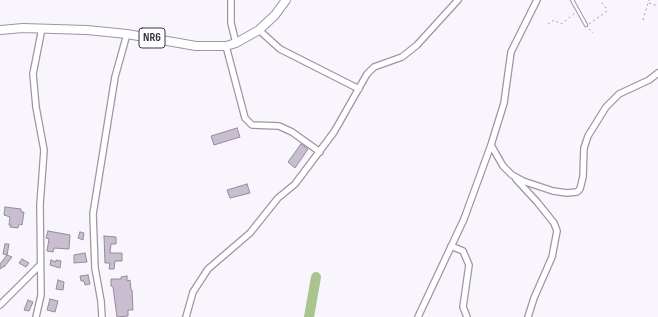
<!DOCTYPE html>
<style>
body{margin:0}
canvas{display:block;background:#f9f5fd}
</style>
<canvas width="658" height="317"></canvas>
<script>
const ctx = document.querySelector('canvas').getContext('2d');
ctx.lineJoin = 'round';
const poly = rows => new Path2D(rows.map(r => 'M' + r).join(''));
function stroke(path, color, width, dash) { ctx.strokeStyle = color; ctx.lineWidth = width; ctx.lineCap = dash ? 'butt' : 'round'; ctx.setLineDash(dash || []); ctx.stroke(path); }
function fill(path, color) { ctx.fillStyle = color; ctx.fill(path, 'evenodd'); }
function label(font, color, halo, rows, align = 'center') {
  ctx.font = font + ' "Sofia Sans Condensed",sans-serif'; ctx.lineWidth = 3; ctx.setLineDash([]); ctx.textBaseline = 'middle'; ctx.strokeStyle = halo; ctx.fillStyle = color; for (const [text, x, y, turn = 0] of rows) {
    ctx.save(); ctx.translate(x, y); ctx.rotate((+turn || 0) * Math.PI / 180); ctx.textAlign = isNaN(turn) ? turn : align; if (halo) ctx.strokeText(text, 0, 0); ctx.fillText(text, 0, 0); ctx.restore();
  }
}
stroke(poly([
 [309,317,316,277]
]), '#a9c48d', 10);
const building = poly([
 [237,128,240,137,214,145,211,136,237,128],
 [301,144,308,149,295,168,288,162,301,144],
 [247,184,250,193,230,198,227,190,247,184],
 [5,207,21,209,21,212,24,212,22,225,19,224,18,228,10,227,11,225,9,225,10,217,4,215,5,207],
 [48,231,70,235,69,249,54,248,53,252,47,251,49,239,46,238,48,231],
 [80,232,84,233,83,240,78,238,80,232],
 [104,236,116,237,116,244,111,244,110,253,122,253,122,261,115,261,114,269,109,269,110,263,105,263,104,236],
 [5,244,9,244,7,255,3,254,5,244],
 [85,253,87,262,74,263,74,255,85,253],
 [7,255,12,257,4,267,4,266,0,269,0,264,7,255],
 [22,259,29,263,26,267,19,263,22,259],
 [51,260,56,262,56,260,61,261,60,268,50,265,51,260],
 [88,275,90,284,85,285,84,281,81,281,80,276,88,275],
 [127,276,127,281,130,280,131,290,132,290,133,310,128,310,128,316,117,317,113,287,111,286,111,279,121,279,121,277,127,276],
 [58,280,64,282,63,290,56,289,58,280],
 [50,299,58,301,55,312,47,310,50,299],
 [28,300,33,302,29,311,24,310,28,300]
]);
fill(building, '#c8bed0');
stroke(building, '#958b9c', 1);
const lane = poly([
 [572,0,586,25]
]);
const street = poly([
 [231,0,231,23,236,43],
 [259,30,280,49,359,89],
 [226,46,245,118,252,125,279,126,292,132,320,152],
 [491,145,503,166,512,175,523,181,553,191,567,193,577,192,580,189,583,177,584,148,588,136,606,107,619,94,649,80,658,73],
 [516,179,538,203,554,223,557,231,552,257,534,298,528,317],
 [451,246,463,251,469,265,463,307,467,317],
 [0,305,40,265],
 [36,317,41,295,40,205,44,150,36,107,33,74,42,28],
 [102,317,101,301,95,268,93,214,115,77,127,34],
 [186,317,193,292,208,269,250,233,278,198,295,184,334,132,367,74,374,67,402,57,417,45,458,0],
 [418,317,464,219,491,145,504,103,511,52,537,0]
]);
const primary = poly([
 [0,30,23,28,87,30,127,34,196,46,226,46,236,43,259,30,275,15,286,0]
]);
stroke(lane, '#9e94a6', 4.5);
stroke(street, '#9e94a6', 8);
stroke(primary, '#9e94a6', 10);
stroke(poly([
 [649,3,658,6],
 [643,20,649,0],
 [548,24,554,20,561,24,575,13],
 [589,24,606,12,607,9,602,3,601,0],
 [589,29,593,33]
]), '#9f9ba3', 1, [2, 3]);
stroke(lane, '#fff', 2.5);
stroke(street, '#fff', 5.5);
stroke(primary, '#fff', 8);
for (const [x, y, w] of [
 [152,38,26]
]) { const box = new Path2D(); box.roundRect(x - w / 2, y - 10, w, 20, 3); ctx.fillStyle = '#fff'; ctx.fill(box); stroke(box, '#3b373f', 1); }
label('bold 12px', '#3b373f', null, [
 ["NR6",152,38]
]);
</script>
